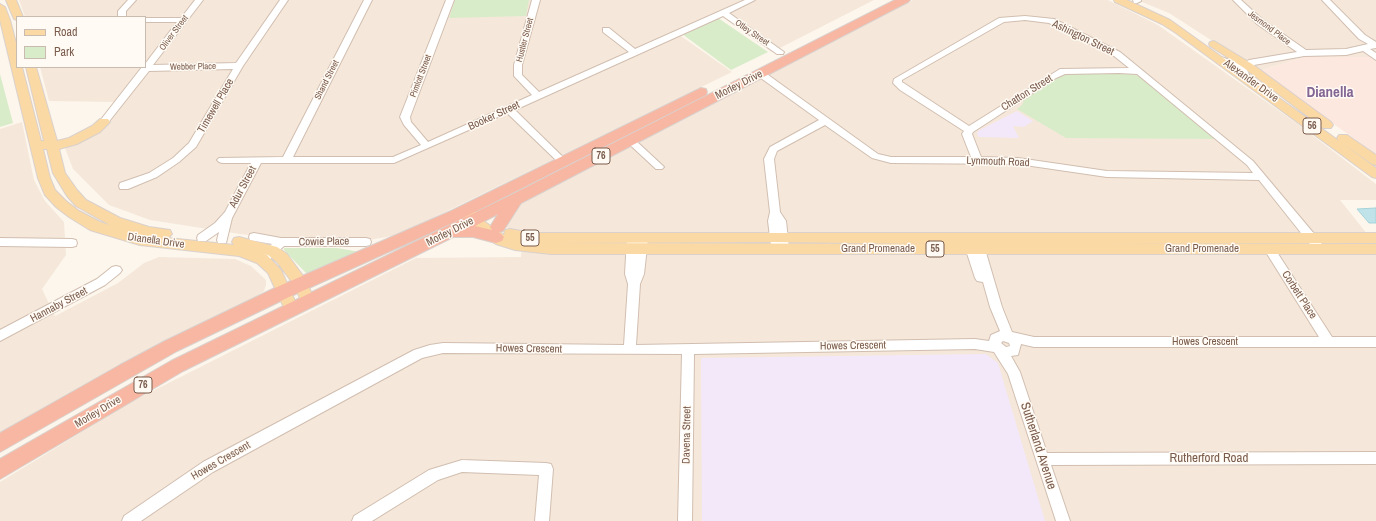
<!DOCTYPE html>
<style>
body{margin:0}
#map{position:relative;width:1376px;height:521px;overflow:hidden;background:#fdf6ec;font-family:"Archivo Narrow",sans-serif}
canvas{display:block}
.legend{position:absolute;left:16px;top:16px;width:130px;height:52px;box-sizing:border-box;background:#fffaf3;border:1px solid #cabbb1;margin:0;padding:5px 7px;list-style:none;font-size:12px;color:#7a5c4d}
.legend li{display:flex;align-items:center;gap:8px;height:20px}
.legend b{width:20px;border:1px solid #cabbb1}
</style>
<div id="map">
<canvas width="1376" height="521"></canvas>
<ul class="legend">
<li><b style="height:5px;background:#fbd9a5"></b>Road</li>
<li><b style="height:11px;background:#d8ecc9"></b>Park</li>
</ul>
</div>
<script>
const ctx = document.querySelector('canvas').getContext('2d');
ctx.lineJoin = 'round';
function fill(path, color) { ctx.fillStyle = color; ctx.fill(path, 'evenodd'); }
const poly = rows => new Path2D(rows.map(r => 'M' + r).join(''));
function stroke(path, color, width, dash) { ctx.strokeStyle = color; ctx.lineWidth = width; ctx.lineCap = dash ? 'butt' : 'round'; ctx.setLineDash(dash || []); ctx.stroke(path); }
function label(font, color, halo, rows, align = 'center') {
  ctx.font = font + ' "Archivo Narrow",sans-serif'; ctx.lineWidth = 3; ctx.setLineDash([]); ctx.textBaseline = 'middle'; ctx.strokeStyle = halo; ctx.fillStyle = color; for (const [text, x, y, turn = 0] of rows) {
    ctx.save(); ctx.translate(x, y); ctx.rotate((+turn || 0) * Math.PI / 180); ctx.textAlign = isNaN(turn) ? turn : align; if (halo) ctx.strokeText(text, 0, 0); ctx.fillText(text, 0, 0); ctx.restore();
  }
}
fill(poly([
 [19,0,874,0,772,52,721,16,681,36,732,72,398,235,369,240,282,239,240,234,150,220,109,205,73,169,62,140,90,129,103,118,114,102,49,101,40,67,145,67,145,17,25,17],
 [913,0,1108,0,1158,25,1299,125,1376,184,1376,200,1340,200,1376,245,1376,521,0,521,0,482,129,403,416,258,521,257,523,233,509,229,505,226,513,206,569,179],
 [1137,0,1376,0,1376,57,1305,57,1259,71,1169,13],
 [22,122,34,180,45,201,64,222,66,255,42,289,55,316,118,283,144,263,159,257,235,259,251,266,266,280,266,285,264,291,252,299,131,358,0,432,0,129]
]), '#f5e8da');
fill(poly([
 [1305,57,1376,57,1376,154,1259,71]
]), '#fde8e0');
fill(poly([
 [1017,111,1033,121,1024,127,1013,126,1019,138,979,137,977,134,978,131],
 [986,354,998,363,1045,521,702,521,701,358]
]), '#f3e8fa');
fill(poly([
 [455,0,529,0,526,16,449,18],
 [718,18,768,52,731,70,682,34],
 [1071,73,1131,74,1139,76,1216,139,1066,138,1017,109,1022,105,1024,100,1059,77],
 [0,74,13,123,0,127],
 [284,248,337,248,360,252,307,274,284,250]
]), '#d8ecc9');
const water = poly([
 [1376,208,1376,223,1369,223,1357,209,1376,208]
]);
fill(water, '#bfe3e8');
stroke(water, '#a5d3da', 1);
const minor = poly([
 [128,0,136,0,126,11,126,17,118,17,118,11,128,0],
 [195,0,203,0,153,65,236,63,280,0,288,0,243,66,196,147,179,162,157,177,128,189,120,189,119,186,120,183,149,173,173,158,189,143,233,69,149,71,107,124,104,125,99,122,142,67,145,67,145,64,177,22,145,22,145,18,181,18,195,0],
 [364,0,372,0,293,157,393,157,421,145,404,125,400,117,446,0,454,0,410,117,411,122,428,142,532,95,514,76,514,65,532,0,540,0,522,65,522,75,539,92,629,52,603,32,603,28,609,28,635,49,745,0,755,0,729,13,784,52,783,54,777,54,723,16,515,110,565,159,567,161,562,164,559,163,507,113,394,163,261,163,232,218,226,243,218,243,217,240,219,232,206,241,198,241,197,238,198,235,215,223,225,212,251,163,222,163,219,162,217,160,219,158,283,157,364,0],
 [1133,0,1141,0,1141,1,1137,3,1134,3,1133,0],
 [1233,0,1241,0,1263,20,1306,50,1346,49,1368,44,1359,39,1322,0,1330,0,1365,35,1376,42,1376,48,1370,49,1376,53,1376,60,1363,51,1346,55,1304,56,1254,65,1254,68,1247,70,1251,79,1247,82,1244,81,1239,70,1240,68,1218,62,1217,60,1218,58,1221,57,1236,62,1244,63,1249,60,1297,52,1257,24,1233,0],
 [1025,16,1054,19,1120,52,1253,161,1321,242,1322,245,1321,248,1313,248,1259,180,1107,177,1018,164,891,163,872,158,825,125,777,151,774,159,780,212,786,221,789,249,788,252,784,253,772,252,768,221,770,212,764,159,770,147,819,120,758,76,757,74,758,72,764,72,878,154,891,157,971,157,962,134,964,131,900,90,893,83,894,79,999,18,1025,16],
 [1025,20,1049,23,1114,56,1129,68,1060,69,969,126,902,82,902,80,1004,22,1025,20],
 [1119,73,1137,74,1247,165,1253,173,1107,171,1018,158,981,157,972,134,973,132,1056,78,1065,74,1119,73],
 [631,138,634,139,662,165,664,167,662,169,656,169,628,143,626,141,631,138],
 [254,233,281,238,366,238,370,239,371,242,370,245,366,246,284,246,270,259,266,260,262,259,261,256,272,244,250,240,249,237,250,234,254,233],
 [632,234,636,235,637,240,639,235,643,234,647,235,648,238,644,274,640,284,636,345,975,339,989,341,991,335,1000,331,990,307,983,282,977,281,975,278,963,241,964,238,968,237,972,238,977,235,981,236,982,239,1002,307,1012,332,1034,337,1319,337,1264,249,1265,246,1269,245,1273,246,1332,337,1376,337,1376,347,1034,347,1021,344,1018,355,1011,356,1020,372,1047,453,1376,452,1376,464,1051,465,1070,521,1056,521,1008,374,994,352,975,349,694,354,692,521,678,521,682,354,443,353,422,358,213,472,141,521,122,521,124,516,203,462,414,350,430,345,443,343,624,345,628,284,625,274,627,238,628,235,632,234],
 [1003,341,1009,343,1010,346,1006,347,1001,343,1003,341],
 [0,238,72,239,76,240,77,243,76,246,72,247,0,246,0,238],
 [116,266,120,267,122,270,120,273,105,285,0,341,0,330,97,279,112,267,116,266],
 [462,460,546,463,551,464,553,469,549,521,535,521,539,475,462,472,438,480,372,521,352,521,354,516,429,470,462,460]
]);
const major = poly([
 [6,0,16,0,23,17,17,17,17,20,14,19,6,0],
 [1114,0,1127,0,1170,20,1339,141,1337,138,1339,135,1347,135,1376,155,1376,165,1372,164,1342,143,1376,168,1376,178,1372,177,1176,33,1162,24,1115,2,1114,0],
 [0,4,5,7,10,20,17,47,17,67,22,67,41,141,44,141,26,67,36,67,57,141,69,138,92,126,100,119,108,119,110,122,100,132,77,144,59,149,65,173,77,190,86,200,120,218,149,227,170,230,172,234,168,238,234,245,232,242,234,238,239,237,277,247,287,254,306,280,315,302,313,306,308,308,303,306,295,286,277,262,268,255,263,254,267,255,281,270,299,310,297,314,292,316,287,314,268,273,257,263,239,256,140,245,90,230,69,217,56,207,45,195,38,178,0,20,0,4],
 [43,149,47,149,53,173,67,196,76,206,110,225,143,235,100,222,79,211,66,201,55,190,50,178,43,149],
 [1214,41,1252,64,1331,122,1333,125,1331,128,1323,128,1244,68,1210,46,1209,44,1210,42,1214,41],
 [466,205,471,207,485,222,504,235,505,230,510,229,532,233,1376,233,1376,243,1102,244,1376,244,1376,254,551,254,515,250,496,244,475,230,461,213,459,210,461,207,466,205],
 [774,242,935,244,545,243,564,243,774,242]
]);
const highway = poly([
 [895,0,910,0,908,2,521,203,503,231,499,232,504,237,502,241,496,243,473,237,453,237,183,371,0,479,0,459,171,361,511,195,895,0],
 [498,214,490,227,492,230,475,226,498,214],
 [701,88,706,89,707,92,706,95,461,219,289,297,177,351,0,452,0,433,120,365,165,341,277,287,451,211,701,88]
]);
stroke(minor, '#d1beb0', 2);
stroke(major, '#dad1cd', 2);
stroke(highway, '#dad1cd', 2);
fill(minor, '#fff');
fill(major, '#fbd9a5');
fill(highway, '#f7b7a3');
label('9px', '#7a5c4d', '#fffaf3', [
 ["Jesmond Place",1269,28,37],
 ["Oliver Street",174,33,-53],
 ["Otley Street",752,33,34],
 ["Hustler Street",525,40,-75],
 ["Webber Place",193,67,-1],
 ["Pimlott Street",421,76,-69],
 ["Shand Street",327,80,-63]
]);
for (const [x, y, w] of [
 [1312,126,18],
 [601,156,18],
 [530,238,18],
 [935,249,18],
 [143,385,18]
]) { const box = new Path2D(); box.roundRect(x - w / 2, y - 8, w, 16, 3); ctx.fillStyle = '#fffaf3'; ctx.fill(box); stroke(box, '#7a5c4d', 1); }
label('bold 10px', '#7a5c4d', null, [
 ["56",1312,126],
 ["76",601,156],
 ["55",530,238],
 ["55",935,249],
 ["76",143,385]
]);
label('11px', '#7a5c4d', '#fffaf3', [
 ["Ashington Street",1083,38,26],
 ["Alexander Drive",1251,81,36],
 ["Morley Drive",739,85,-27],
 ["Chatton Street",1027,93,-32],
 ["Timewell Place",216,106,-60],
 ["Booker Street",494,116,-25],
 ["Lynmouth Road",998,162,2],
 ["Adur Street",243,187,-62],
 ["Morley Drive",450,232,-27],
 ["Dianella Drive",156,241,8],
 ["Cowie Place",324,242,-1],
 ["Grand Promenade",878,249],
 ["Grand Promenade",1202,249],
 ["Corbett Place",1299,295,57],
 ["Hannaby Street",59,305,-28],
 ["Howes Crescent",1205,342],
 ["Howes Crescent",853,346,-1],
 ["Howes Crescent",529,349,1],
 ["Morley Drive",98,412,-31],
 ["Davena Street",687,435,-89],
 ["Howes Crescent",221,461,-30]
]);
label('13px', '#7a5c4d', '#fffaf3', [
 ["Sutherland Avenue",1038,446,72],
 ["Rutherford Road",1209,459]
]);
label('bold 15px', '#846695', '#fffaf3', [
 ["Dianella",1330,93]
]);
</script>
